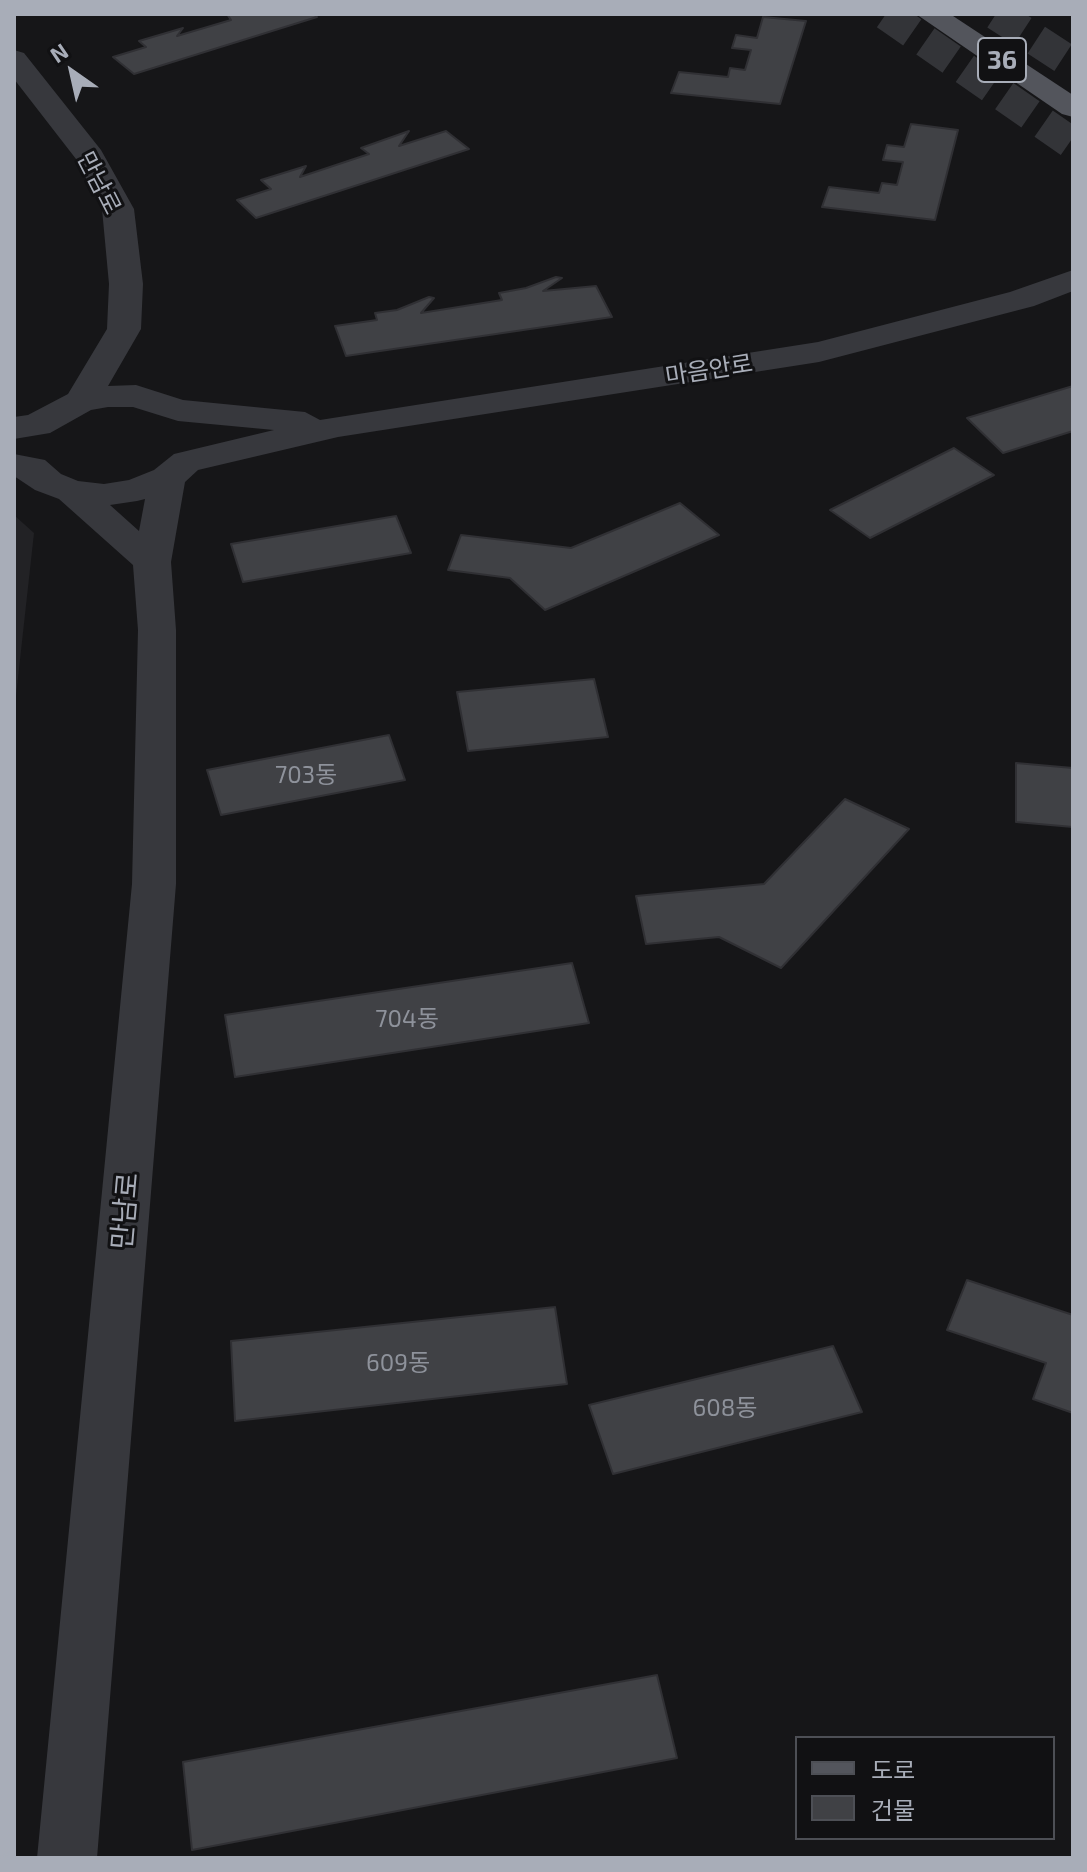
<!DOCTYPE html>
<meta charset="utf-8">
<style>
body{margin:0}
#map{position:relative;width:1087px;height:1872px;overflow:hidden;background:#161618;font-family:"Exo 2","Noto Sans KR",sans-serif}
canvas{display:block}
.frame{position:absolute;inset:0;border:16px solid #a8adb8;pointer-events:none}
.legend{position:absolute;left:795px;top:1736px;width:260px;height:104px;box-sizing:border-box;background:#111113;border:2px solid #4d4f55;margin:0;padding:10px 14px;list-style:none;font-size:24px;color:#a8adb8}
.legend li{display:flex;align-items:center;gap:16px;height:40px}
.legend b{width:40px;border:2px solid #4d4f55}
.north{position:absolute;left:32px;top:32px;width:80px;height:80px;-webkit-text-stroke:6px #111113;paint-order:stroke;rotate:326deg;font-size:22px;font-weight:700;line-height:32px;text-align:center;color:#a8adb8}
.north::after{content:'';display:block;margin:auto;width:28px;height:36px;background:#a8adb8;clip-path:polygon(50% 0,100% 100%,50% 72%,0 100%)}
</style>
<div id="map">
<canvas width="1087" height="1872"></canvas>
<div class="frame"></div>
<ul class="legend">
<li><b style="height:10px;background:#53555c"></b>도로</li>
<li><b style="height:22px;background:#404145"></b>건물</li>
</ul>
<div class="north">N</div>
</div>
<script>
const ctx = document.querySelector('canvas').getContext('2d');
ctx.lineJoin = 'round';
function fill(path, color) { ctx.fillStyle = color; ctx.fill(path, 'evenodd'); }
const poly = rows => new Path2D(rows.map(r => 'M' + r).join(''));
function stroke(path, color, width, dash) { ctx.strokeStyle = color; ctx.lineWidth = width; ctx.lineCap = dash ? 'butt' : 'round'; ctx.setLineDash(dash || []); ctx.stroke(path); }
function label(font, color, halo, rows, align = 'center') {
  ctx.font = font + ' "Exo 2","Noto Sans KR",sans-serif'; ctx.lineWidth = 6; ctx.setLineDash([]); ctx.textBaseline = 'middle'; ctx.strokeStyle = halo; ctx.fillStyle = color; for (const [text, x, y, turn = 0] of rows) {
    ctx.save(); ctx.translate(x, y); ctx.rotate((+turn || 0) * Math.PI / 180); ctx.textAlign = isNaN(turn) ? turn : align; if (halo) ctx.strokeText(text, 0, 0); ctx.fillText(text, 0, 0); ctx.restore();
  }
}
fill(poly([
 [14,515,34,533,14,714]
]), '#222225');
const building = poly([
 [313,14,317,17,134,74,113,57,146,47,139,41,183,28,177,36,231,20,227,14,313,14],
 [763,17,806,21,780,104,671,93,679,72,728,77,730,68,745,70,751,50,732,48,736,35,757,38,763,17],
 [911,124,958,130,935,220,822,207,829,187,879,193,882,183,897,185,903,162,883,160,887,145,904,147,911,124],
 [409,131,399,146,446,131,469,149,256,218,237,200,271,189,261,180,306,166,300,177,369,154,361,148,409,131],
 [556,277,562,278,543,291,596,286,612,317,346,356,335,326,377,320,375,313,397,310,429,297,434,298,421,313,502,300,499,293,526,288,556,277],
 [1073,386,1073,431,1003,453,967,418,1073,386],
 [954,448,994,475,870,538,830,510,954,448],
 [680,503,719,535,545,610,510,578,448,570,461,535,571,548,680,503],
 [396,516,411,553,243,582,231,544,396,516],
 [594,679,608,737,468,751,457,692,594,679],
 [389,735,405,780,221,815,207,770,389,735],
 [1016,763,1073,768,1073,827,1016,822,1016,763],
 [845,799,909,829,781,968,719,937,646,944,636,896,764,884,845,799],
 [572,963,589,1023,235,1077,225,1015,572,963],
 [967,1280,1073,1315,1073,1413,1033,1399,1046,1363,947,1330,967,1280],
 [555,1307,567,1384,235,1421,231,1341,555,1307],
 [833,1346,862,1412,613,1474,589,1405,833,1346],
 [657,1675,677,1758,192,1850,183,1762,657,1675]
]);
fill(building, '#404145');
stroke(building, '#303034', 2);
stroke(poly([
 [886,14,1073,144],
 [996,14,1073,64]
]), '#333438', 32, [32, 16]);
fill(poly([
 [14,50,24,53,101,150,134,209,143,284,141,329,108,386,136,385,183,400,305,412,320,420,818,342,1010,292,1073,270,1073,291,1034,306,819,362,338,437,198,470,185,482,171,562,176,630,176,884,97,1858,37,1858,132,884,138,630,133,565,59,499,35,490,14,476,14,454,45,460,61,474,78,481,104,484,129,480,154,470,174,454,274,430,178,421,133,407,108,407,91,410,50,433,14,439,14,417,28,415,68,394,107,329,109,284,102,209,76,159,14,79,14,50],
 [145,499,139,531,110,505,137,501,145,499]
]), '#37383d');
fill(poly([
 [916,14,950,14,1073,95,1073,117,1062,114,916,14]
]), '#53555c');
label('24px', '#a8adb8', '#111113', [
 ["만남로",99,183,63],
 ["마음안로",709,370,-9]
]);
label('24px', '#8e929b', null, [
 ["703동",306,775],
 ["704동",407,1019],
 ["609동",398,1363],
 ["608동",725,1408]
]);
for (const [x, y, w] of [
 [1002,60,48]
]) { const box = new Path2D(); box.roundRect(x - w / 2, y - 22, w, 44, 6); ctx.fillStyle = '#111113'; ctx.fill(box); stroke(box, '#a8adb8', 2); }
label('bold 26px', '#a8adb8', null, [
 ["36",1002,60]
]);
label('28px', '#a8adb8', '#111113', [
 ["만남로",125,1211,-85]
]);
</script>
